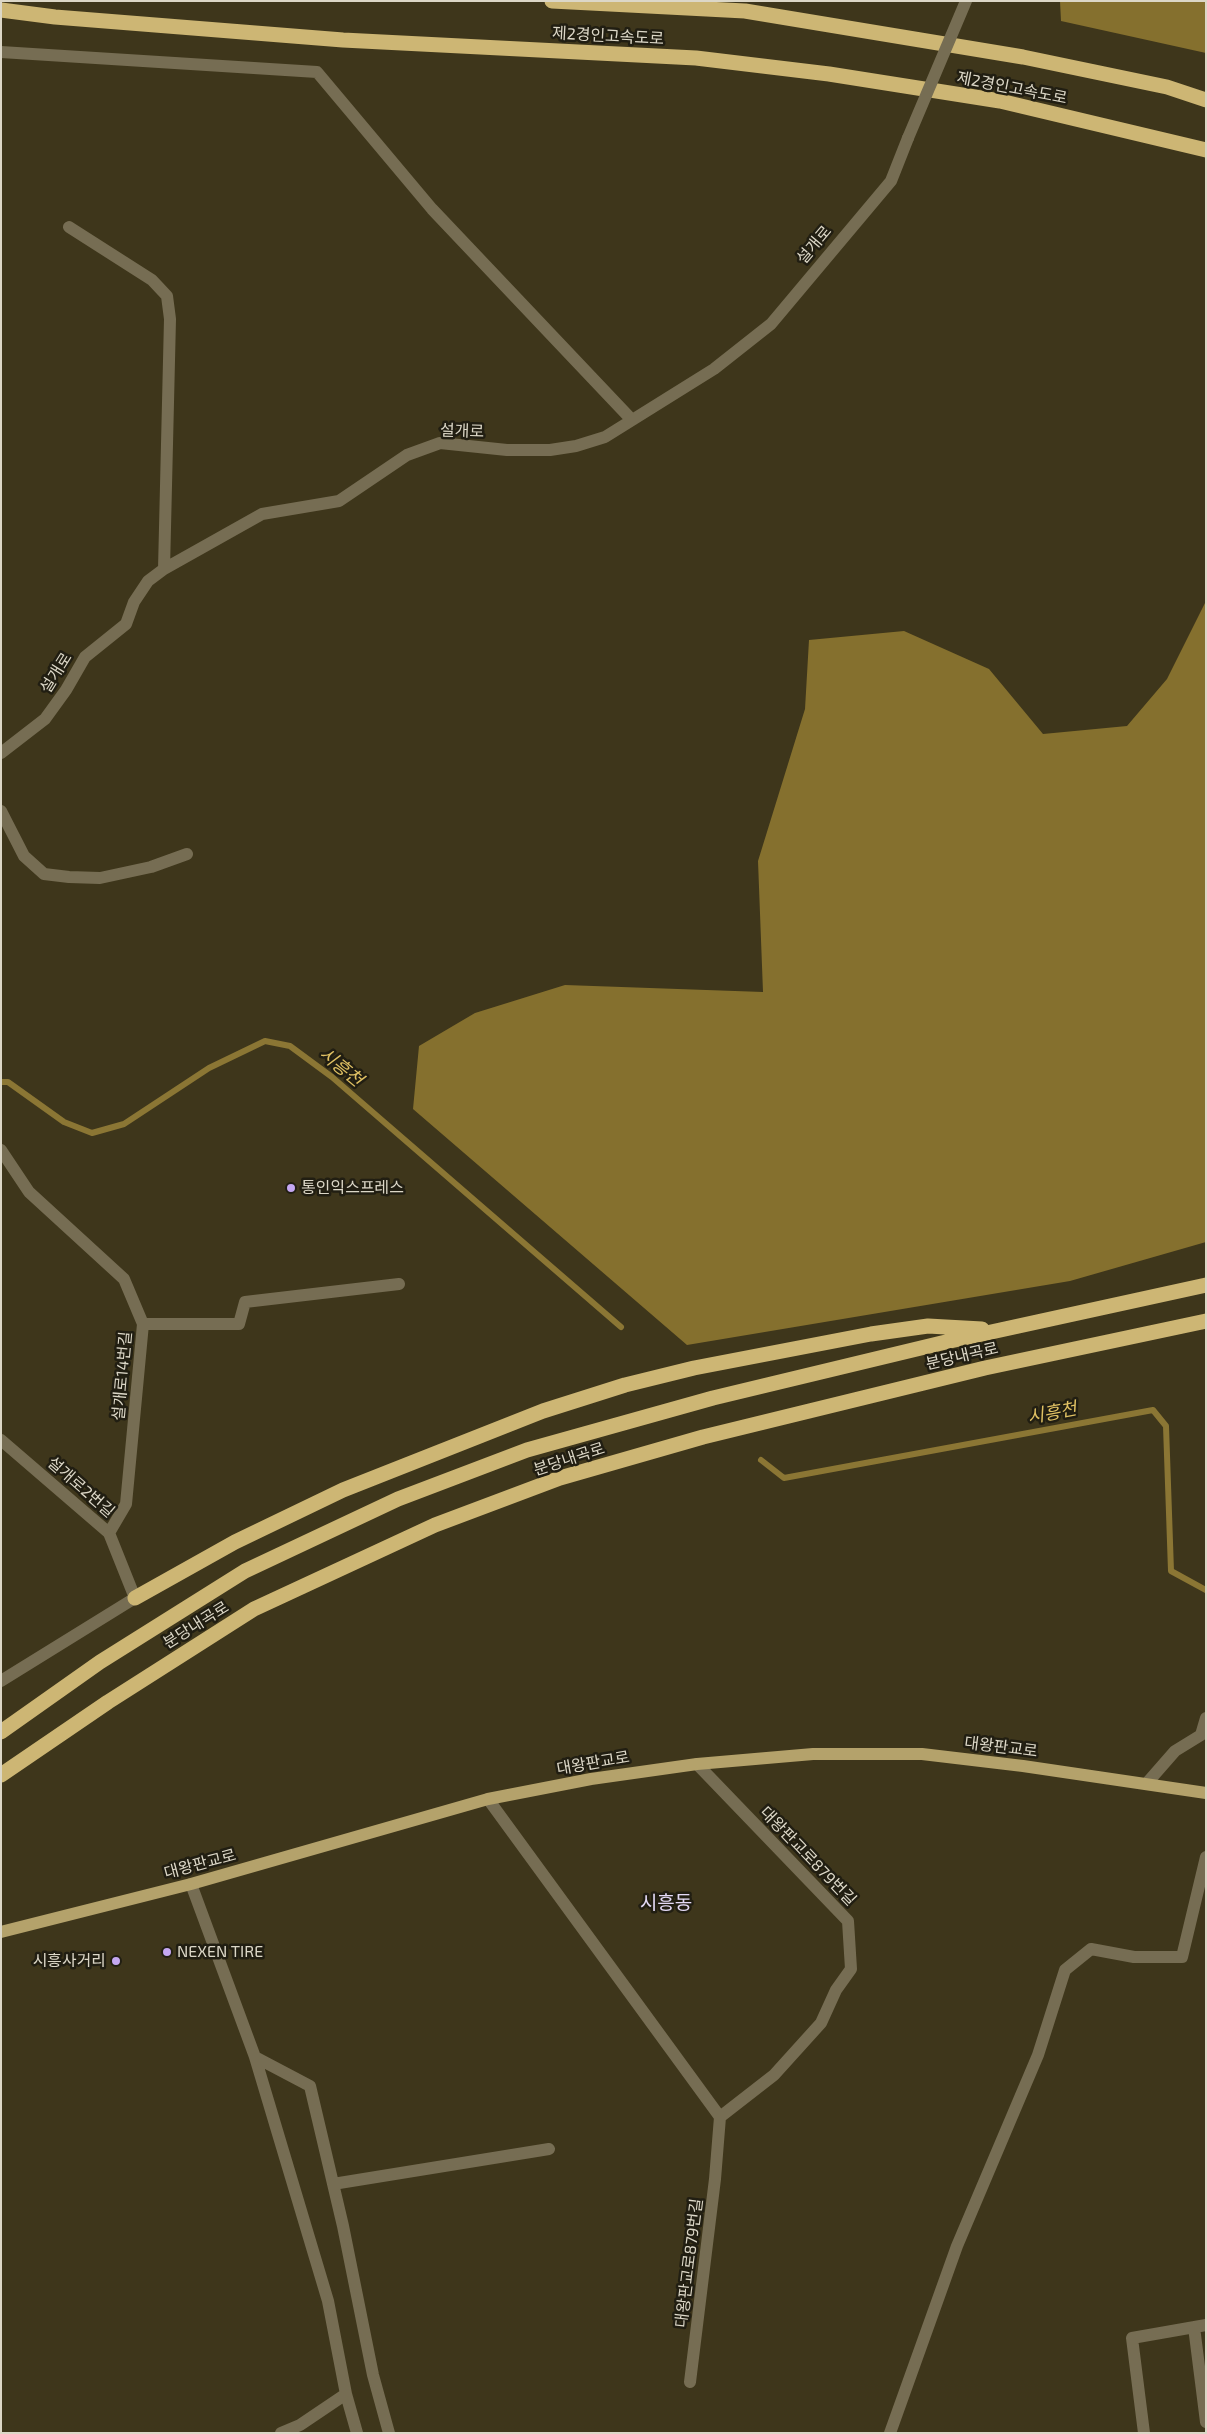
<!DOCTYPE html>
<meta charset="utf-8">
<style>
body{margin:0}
#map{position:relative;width:1207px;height:2434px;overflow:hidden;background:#3e361b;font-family:"Exo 2",sans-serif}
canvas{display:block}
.frame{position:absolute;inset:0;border:2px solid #dcd7c7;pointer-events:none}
</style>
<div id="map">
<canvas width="1207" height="2434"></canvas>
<div class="frame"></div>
</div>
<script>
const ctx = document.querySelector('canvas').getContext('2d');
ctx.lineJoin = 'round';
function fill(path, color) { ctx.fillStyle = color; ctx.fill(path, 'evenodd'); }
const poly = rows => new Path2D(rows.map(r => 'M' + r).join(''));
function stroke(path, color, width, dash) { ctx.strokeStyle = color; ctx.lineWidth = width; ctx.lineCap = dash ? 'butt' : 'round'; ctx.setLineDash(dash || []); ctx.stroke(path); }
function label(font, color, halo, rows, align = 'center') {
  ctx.font = font + ' "Exo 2","Noto Sans KR",sans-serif'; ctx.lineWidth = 5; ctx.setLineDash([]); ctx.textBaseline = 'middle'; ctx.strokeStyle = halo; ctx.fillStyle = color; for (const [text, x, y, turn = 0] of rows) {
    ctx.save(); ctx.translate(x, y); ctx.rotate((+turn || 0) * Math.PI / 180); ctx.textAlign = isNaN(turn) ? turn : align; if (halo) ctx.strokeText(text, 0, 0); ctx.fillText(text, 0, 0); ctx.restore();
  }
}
fill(poly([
 [1060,1,1206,1,1206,53,1061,21],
 [1206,601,1206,1242,1070,1281,687,1345,413,1109,419,1046,475,1013,565,985,763,992,758,861,805,709,809,640,904,631,989,669,1043,734,1127,726,1167,679]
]), '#85702e');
stroke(poly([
 [1,1082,8,1082,64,1122,92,1133,124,1124,209,1068,265,1041,290,1046,332,1077,621,1327],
 [761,1460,784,1478,1153,1410,1166,1426,1171,1571,1206,1590]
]), '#8b7634', 6);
stroke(poly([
 [1,52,317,72,432,209,631,419],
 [69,227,152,280,167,296,170,319,164,569],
 [1,753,45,719,66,690,85,657,126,624,134,602,148,581,164,569,262,514,339,501,407,455,440,443,507,450,550,450,576,446,605,437,714,369,771,324,891,181,908,138],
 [1,811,24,856,44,874,69,877,100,878,151,867,187,854],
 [1,1150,29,1192,124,1279,143,1324,126,1504,109,1533],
 [143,1324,239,1324,245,1302,399,1284],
 [1,1440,109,1533,135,1598,1,1681],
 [1147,1783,1175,1751,1201,1735,1206,1718],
 [488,1799,720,2117,774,2075,821,2023,836,1990,851,1969,848,1921,697,1764],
 [191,1884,255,2057,328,2301,346,2394,357,2433],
 [255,2057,310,2086,343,2226,373,2375,389,2433],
 [333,2184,549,2149],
 [1194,2327,1206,2422],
 [690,2382,715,2179,720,2117],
 [281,2433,300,2425,346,2394],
 [890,2433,957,2246,1038,2055,1065,1970,1091,1949,1134,1957,1182,1957,1206,1857],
 [1144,2433,1132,2338,1206,2325]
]), '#766d53', 12);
stroke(poly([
 [1,1932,191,1884,488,1799,591,1779,697,1764,813,1754,922,1754,1023,1766,1206,1793]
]), '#b4a26b', 12);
stroke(poly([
 [552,1,745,11,1023,57,1167,87,1206,100],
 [1,10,55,17,343,40,696,58,829,74,1000,101,1206,150],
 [135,1598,235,1542,343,1490,543,1411,625,1385,694,1368,871,1334,928,1326,982,1329],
 [1,1732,100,1662,245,1571,398,1499,527,1450,713,1398,950,1341,1206,1285],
 [1,1775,108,1702,254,1609,435,1525,560,1478,703,1437,985,1368,1206,1321]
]), '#cdb674', 15);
stroke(poly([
 [908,138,966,1]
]), '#766d53', 12);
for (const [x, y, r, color] of [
 [291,1188,5,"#c4a7f1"],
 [167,1952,5,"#c4a7f1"],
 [116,1961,5,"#c4a7f1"]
]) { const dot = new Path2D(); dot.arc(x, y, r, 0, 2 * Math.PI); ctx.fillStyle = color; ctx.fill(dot); stroke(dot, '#211e12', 2); }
label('16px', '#dcd7c7', '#211e12', [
 ["제2경인고속도로",608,36,3],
 ["제2경인고속도로",1012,88,11],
 ["설개로",814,245,-50],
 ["설개로",462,431,2],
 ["설개로",56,673,-58],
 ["분당내곡로",962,1356,-13],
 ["설개로14번길",122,1376,-85],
 ["분당내곡로",569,1459,-18],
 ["설개로2번길",81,1487,41],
 ["분당내곡로",196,1625,-32],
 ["대왕판교로",1001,1747,7],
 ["대왕판교로",593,1763,-10],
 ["대왕판교로879번길",808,1856,46],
 ["대왕판교로",200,1864,-15],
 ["대왕판교로879번길",689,2263,-83]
]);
label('16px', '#dcd7c7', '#211e12', [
 ["통인익스프레스",301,1188],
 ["NEXEN TIRE",177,1952],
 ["시흥사거리",106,1961,"right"]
], 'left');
label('italic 18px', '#e0c163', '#211e12', [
 ["시흥천",341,1067,39],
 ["시흥천",1052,1413,-11]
]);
label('19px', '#e4daf6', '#211e12', [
 ["시흥동",666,1903]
]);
</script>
